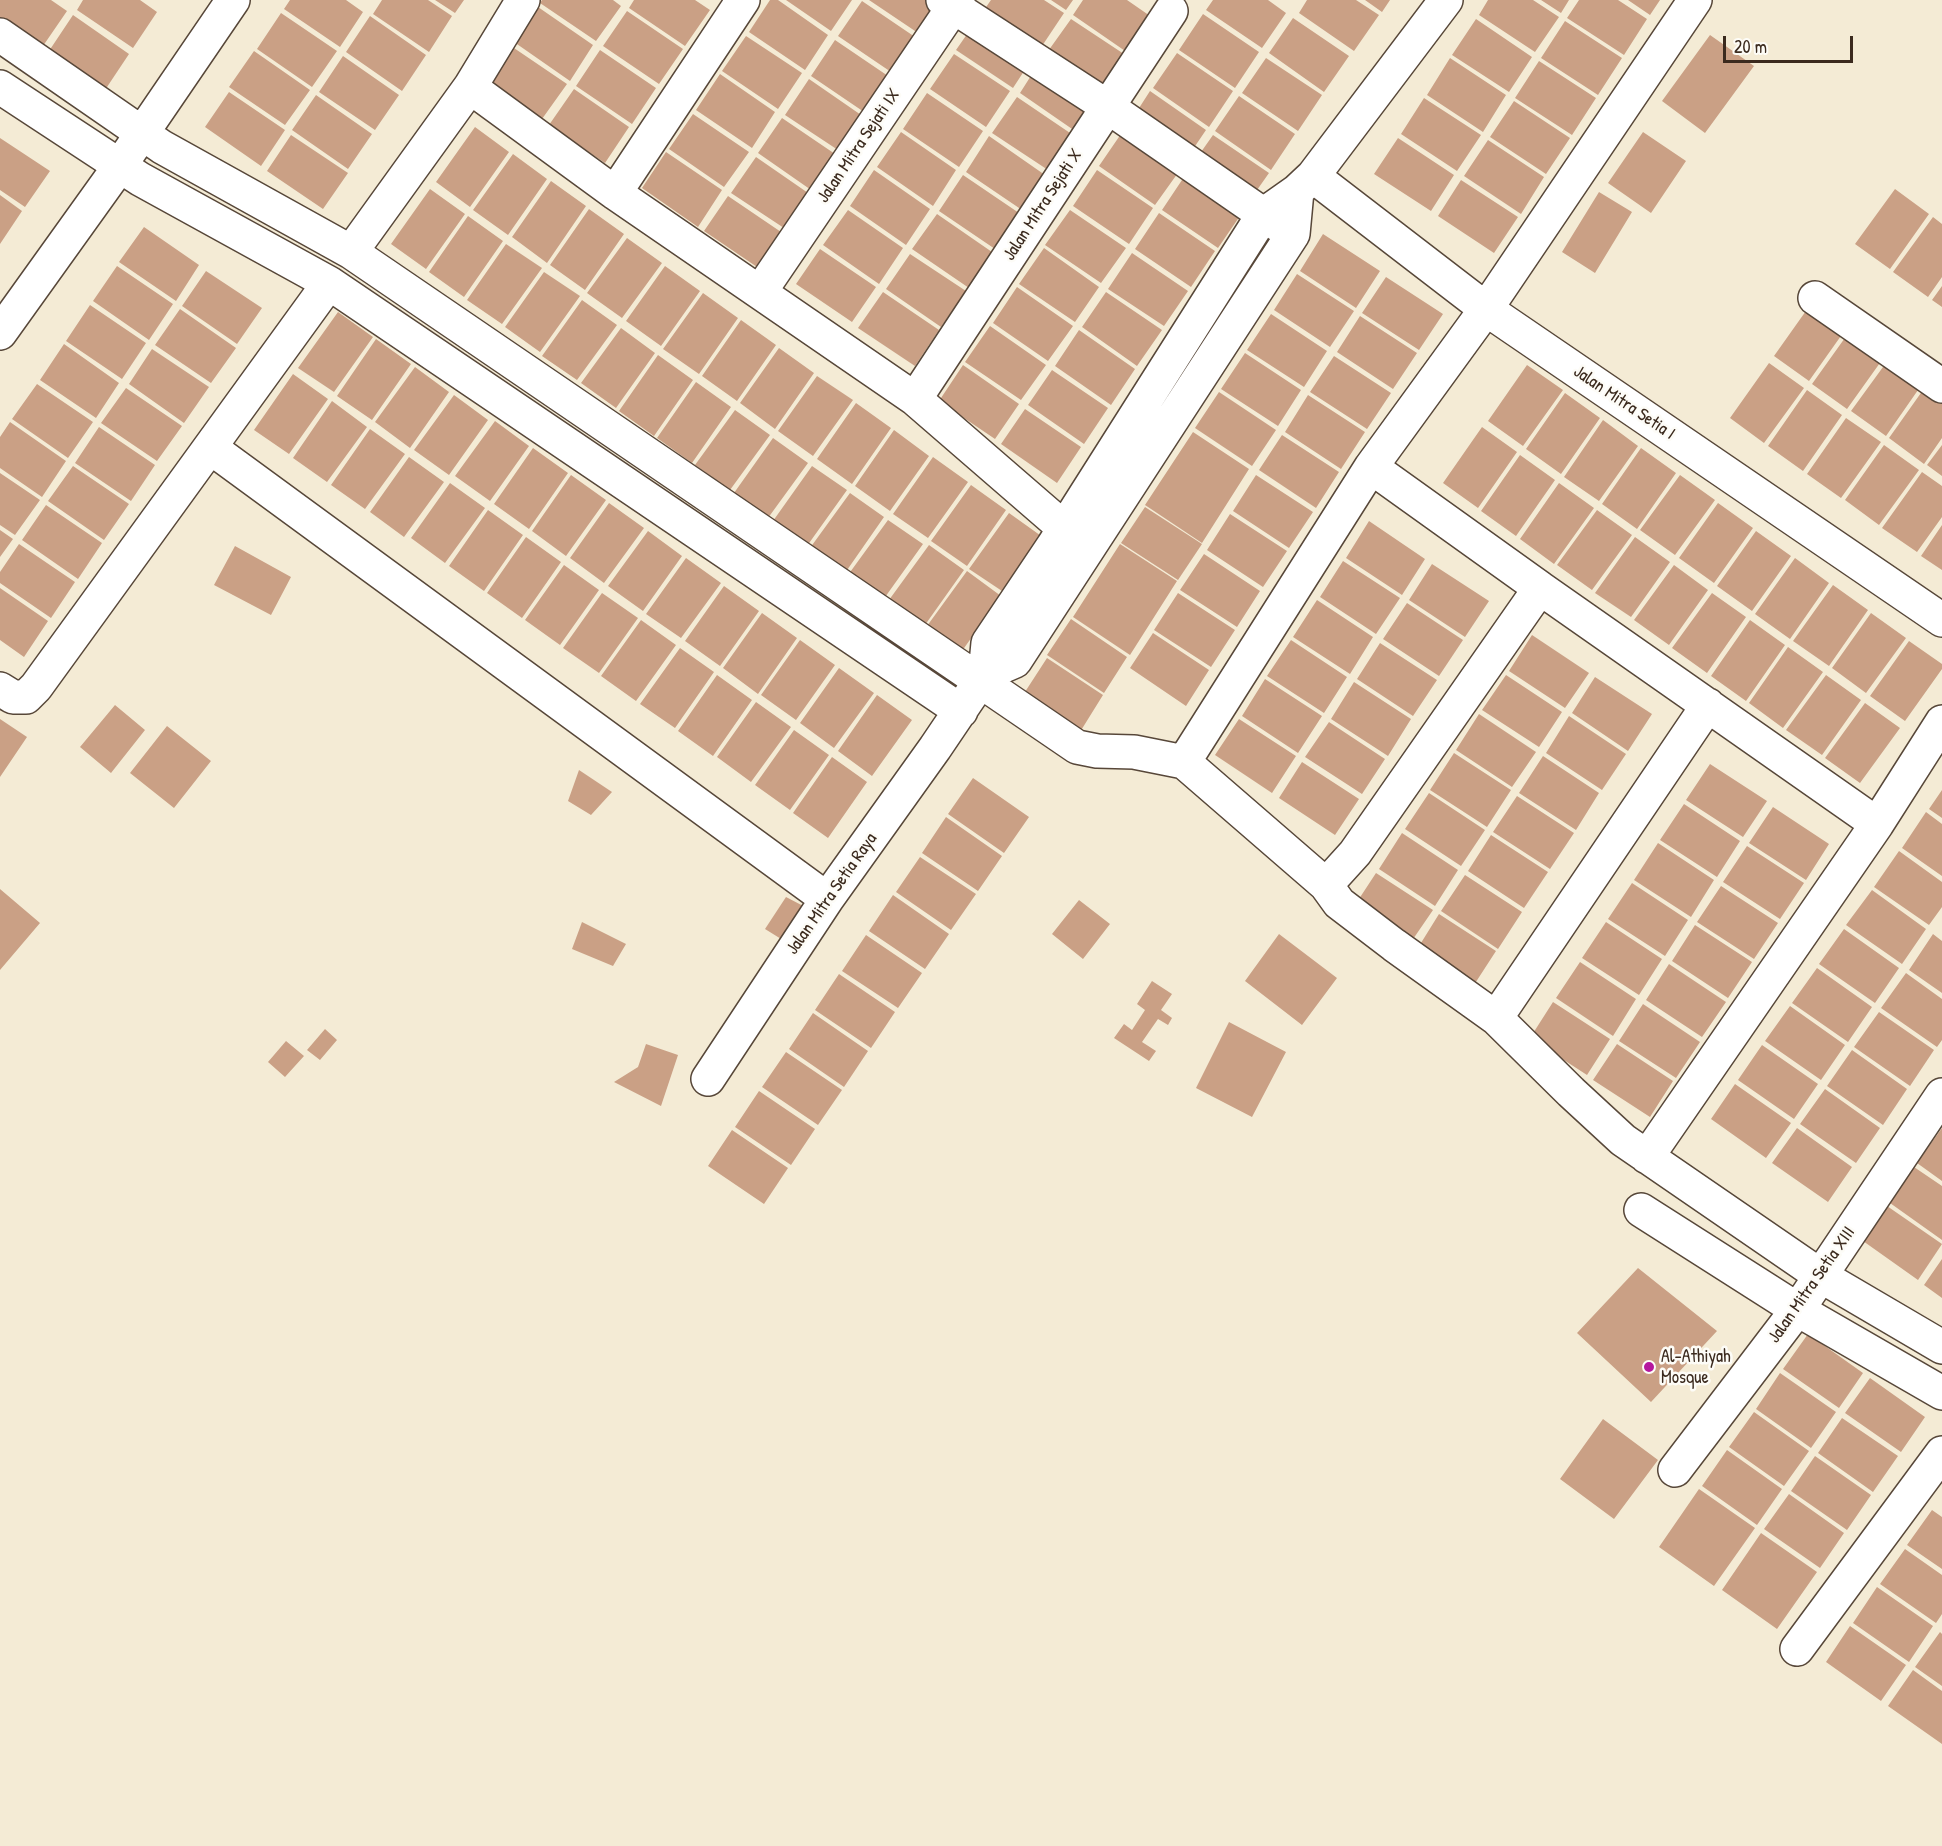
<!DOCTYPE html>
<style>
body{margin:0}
#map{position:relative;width:1942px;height:1846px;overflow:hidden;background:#f4ebd5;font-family:"Patrick Hand",sans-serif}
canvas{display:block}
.scale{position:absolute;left:1723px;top:36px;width:130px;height:27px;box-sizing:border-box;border:3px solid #3b2a1e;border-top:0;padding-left:8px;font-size:18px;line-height:21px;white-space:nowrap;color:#3b2a1e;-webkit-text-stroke:4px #fdfcf7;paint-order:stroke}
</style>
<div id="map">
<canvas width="1942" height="1846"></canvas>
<div class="scale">20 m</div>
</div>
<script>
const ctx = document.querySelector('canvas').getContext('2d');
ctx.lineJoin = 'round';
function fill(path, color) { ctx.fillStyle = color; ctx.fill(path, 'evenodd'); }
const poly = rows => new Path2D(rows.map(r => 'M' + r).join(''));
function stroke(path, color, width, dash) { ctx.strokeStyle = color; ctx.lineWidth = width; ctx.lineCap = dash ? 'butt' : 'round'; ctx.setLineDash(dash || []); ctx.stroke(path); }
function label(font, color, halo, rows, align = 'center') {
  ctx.font = font + ' "Patrick Hand",sans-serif'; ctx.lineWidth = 5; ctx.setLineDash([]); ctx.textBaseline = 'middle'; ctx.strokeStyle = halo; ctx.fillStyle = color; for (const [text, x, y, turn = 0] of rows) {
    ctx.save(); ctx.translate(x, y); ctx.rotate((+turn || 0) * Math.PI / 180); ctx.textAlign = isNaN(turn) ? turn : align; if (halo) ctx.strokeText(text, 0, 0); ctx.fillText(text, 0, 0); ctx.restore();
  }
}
fill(poly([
 [0,0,51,0,67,11,43,46,0,17],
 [83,0,140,0,157,12,133,48,77,10],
 [290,0,346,0,363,12,340,47,284,9],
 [382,0,428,0,452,16,429,52,373,14],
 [435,0,464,0,455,13],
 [542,0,613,0,621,6,596,41,540,3],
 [634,0,695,0,710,10,685,46,629,8],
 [770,0,778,0,828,35,805,70,749,32],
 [786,0,852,0,831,31],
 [869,0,937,0,921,35],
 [991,0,1044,0,1064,13,1040,49,984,10],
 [1051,0,1073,0,1066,10],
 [1083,0,1127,0,1153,18,1128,53,1073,15],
 [1213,0,1268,0,1286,13,1262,48,1206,10],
 [1307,0,1356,0,1379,15,1354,51,1299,13],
 [1365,0,1390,0,1382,12],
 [1488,0,1533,0,1559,17,1535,52,1479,15],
 [1541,0,1569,0,1561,13],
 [1579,0,1618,0,1647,19,1624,55,1567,18],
 [1628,0,1660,0,1650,15],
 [862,1,918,39,894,74,838,36],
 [538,7,593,45,570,81,514,42],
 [627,11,683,49,659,84,603,46],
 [281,13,337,51,312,87,257,49],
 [1203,14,1259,52,1235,88,1179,50],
 [73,15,129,54,105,90,49,51],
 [370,16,426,55,402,91,346,52],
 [1293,18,1349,56,1324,92,1269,53],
 [1071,19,1127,56,1102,92,1046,54],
 [1476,19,1532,57,1509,92,1452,55],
 [1565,21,1622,58,1598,95,1541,58],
 [972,27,1028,65,1013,88,956,50],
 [1710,35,1754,66,1705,133,1662,101],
 [746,36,802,73,778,109,722,71],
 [835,40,891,78,867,114,811,76],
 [511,46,567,84,542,119,487,81],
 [600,50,656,88,632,124,576,86],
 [254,51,310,90,285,125,229,87],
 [1177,53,1233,91,1209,127,1153,88],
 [954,54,1010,91,986,127,930,89],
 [343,56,399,95,375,130,319,92],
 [1266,58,1322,95,1298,131,1242,93],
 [1450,58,1506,95,1483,132,1427,95],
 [1539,61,1596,98,1572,135,1515,98],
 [1034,71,1090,109,1075,131,1020,93],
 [720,74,775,112,752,148,696,110],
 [809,79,864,117,841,152,785,115],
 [574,89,629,127,605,163,549,125],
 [1150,91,1206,130,1187,158,1132,119],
 [229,92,285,130,261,166,205,127],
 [927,93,983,131,959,167,903,129],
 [316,95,372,134,348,169,292,130],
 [1239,96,1295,134,1271,170,1215,131],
 [1017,97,1073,135,1048,170,992,133],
 [1424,98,1481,135,1457,171,1401,134],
 [1514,101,1570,138,1546,174,1490,137],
 [693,114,749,152,724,187,669,149],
 [782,118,838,156,814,192,758,153],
 [475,127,509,152,470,207,436,182],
 [1123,131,1180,170,1155,205,1099,166],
 [901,132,956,170,933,206,877,167],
 [1643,132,1686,161,1651,213,1608,183],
 [291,135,348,173,323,209,267,171],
 [1213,135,1269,173,1250,200,1194,162],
 [989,136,1045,175,1022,210,966,172],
 [0,138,50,171,25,207,0,190],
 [1398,138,1454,175,1431,211,1374,174],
 [1488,140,1544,177,1521,214,1464,176],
 [666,152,722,190,698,227,642,188],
 [513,154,547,179,508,235,473,210],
 [756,157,811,195,787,230,731,193],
 [874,170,930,209,906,245,850,206],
 [1097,170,1153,208,1129,244,1073,206],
 [1186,174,1242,213,1218,248,1162,210],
 [963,175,1019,213,995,249,939,211],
 [1461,180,1518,217,1494,253,1438,216],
 [551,181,586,206,547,263,512,237],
 [430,189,465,214,426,269,391,244],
 [1895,189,1929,214,1890,269,1855,244],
 [1599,192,1632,212,1595,273,1562,252],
 [0,195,22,211,0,244],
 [728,196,784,234,760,269,704,231],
 [589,209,624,234,585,290,550,265],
 [848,210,903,248,879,284,823,245],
 [1070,210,1126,248,1101,283,1045,245],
 [1159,213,1215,251,1191,287,1135,249],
 [937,214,992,252,969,288,912,249],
 [468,216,503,241,464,297,429,272],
 [1933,217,1942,224,1942,277,1928,297,1893,272],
 [144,227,199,265,176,301,119,262],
 [1323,234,1380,271,1356,308,1300,271],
 [627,238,662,263,622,318,587,293],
 [506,244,542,268,502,324,467,300],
 [1044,248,1099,287,1075,322,1019,284],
 [820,249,876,287,852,322,796,284],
 [1132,253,1188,291,1164,326,1108,289],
 [910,254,966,291,941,327,886,289],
 [117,266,173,304,149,340,93,301],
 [665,266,700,291,661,346,626,321],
 [206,271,262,308,237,344,182,306],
 [544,272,580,296,540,352,505,327],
 [1297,274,1354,311,1330,347,1274,310],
 [1386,277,1443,314,1419,350,1362,313],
 [1942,286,1942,307,1932,300],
 [1017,287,1073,326,1048,361,993,323],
 [883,292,939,330,915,366,858,328],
 [1106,292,1162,330,1137,366,1082,327],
 [703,293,738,318,699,374,663,349],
 [582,300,617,325,577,380,542,356],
 [1813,301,1848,326,1809,381,1774,356],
 [90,305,146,343,122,379,66,341],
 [180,309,236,348,211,383,155,345],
 [338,312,373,337,334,392,298,368],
 [1271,314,1327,351,1304,387,1247,350],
 [1360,316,1417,353,1393,389,1337,352],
 [741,320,776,345,737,401,702,376],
 [990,326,1046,365,1021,400,965,362],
 [621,328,655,353,616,408,581,383],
 [1852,328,1887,353,1847,409,1812,384],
 [1079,330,1135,369,1111,405,1055,366],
 [376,339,411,364,372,420,337,396],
 [64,344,119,383,96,418,40,380],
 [779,348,814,373,775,429,740,403],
 [152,349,209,387,184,423,129,384],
 [1245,353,1301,390,1278,426,1221,389],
 [658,355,693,380,654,436,619,411],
 [1334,356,1391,393,1367,429,1310,392],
 [1891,356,1925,380,1886,436,1851,411],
 [1769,363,1804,388,1764,443,1730,418],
 [963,365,1019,404,995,439,939,401],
 [1527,365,1563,390,1523,446,1488,421],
 [415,367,449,392,410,448,375,422],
 [1052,370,1108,408,1084,444,1028,405],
 [293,374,328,399,289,454,254,430],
 [817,376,853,400,813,456,778,431],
 [696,382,731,407,692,463,657,438],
 [1928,383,1942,393,1942,438,1924,464,1889,438],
 [37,384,93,422,68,458,12,419],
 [126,388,182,426,157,461,101,423],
 [1807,390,1842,415,1803,471,1768,446],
 [1219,392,1276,430,1252,466,1195,428],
 [1565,393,1600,418,1561,474,1526,449],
 [454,395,488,420,449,475,414,450],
 [1308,395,1365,432,1341,469,1285,432],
 [332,401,367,427,327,482,293,458],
 [856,403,891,428,852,484,817,459],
 [1025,409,1081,447,1057,483,1001,444],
 [735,410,770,435,730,490,695,465],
 [1846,418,1881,442,1841,498,1807,474],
 [1603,420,1638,446,1599,501,1564,477],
 [495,421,529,446,490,501,455,476],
 [10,422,66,461,42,497,0,468,0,437],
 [99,427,155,465,131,501,75,463],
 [1482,427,1517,452,1478,508,1443,483],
 [370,429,405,454,365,509,331,485],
 [894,430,929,456,890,511,855,486],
 [1193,432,1249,469,1202,543,1145,505],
 [1282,435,1339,472,1316,508,1259,470],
 [773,438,808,463,768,518,734,493],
 [1884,445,1919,470,1879,525,1845,500],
 [1942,445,1942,476,1927,465],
 [533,448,568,473,529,529,494,504],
 [1641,448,1676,473,1637,529,1602,504],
 [1520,455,1555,480,1516,536,1481,511],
 [409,457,444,482,404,537,370,512],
 [933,457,968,482,928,538,893,514],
 [73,466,129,504,104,540,48,501],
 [812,466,847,490,807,546,773,521],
 [1922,472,1942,486,1942,517,1917,552,1882,528],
 [0,473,40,500,15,535,0,525],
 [571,475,606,500,566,556,532,531],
 [1256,475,1313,512,1289,548,1233,511],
 [1680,475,1715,500,1675,555,1640,530],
 [450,483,485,508,445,563,411,538],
 [1559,483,1594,508,1554,564,1520,539],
 [971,485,1006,510,967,566,931,541],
 [850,493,884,517,845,573,810,548],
 [609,503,644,528,604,583,570,558],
 [1718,503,1753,528,1714,583,1679,558],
 [46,505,102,543,78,579,22,540],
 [1145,507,1202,544,1178,580,1121,543],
 [488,510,523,535,484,591,449,566],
 [1597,510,1632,535,1592,590,1557,565],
 [1009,513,1044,538,1005,593,969,569],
 [1230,514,1287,551,1263,587,1207,550],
 [888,520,923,544,883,600,848,575],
 [1369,521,1425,559,1402,595,1346,558],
 [1942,525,1942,570,1921,556],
 [0,530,13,539,0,557],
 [648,531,682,556,643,611,608,586],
 [1756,531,1791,556,1752,611,1717,586],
 [526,537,561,562,522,618,487,593],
 [1635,537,1670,562,1631,617,1595,593],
 [19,544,75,582,51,618,0,583,0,572],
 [1120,544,1177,581,1130,655,1073,617],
 [929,545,964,570,925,625,889,600],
 [235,546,291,577,271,615,214,585],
 [1204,554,1260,591,1237,627,1180,590],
 [686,558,721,583,681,638,646,614],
 [1795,558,1829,583,1790,639,1755,614],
 [1343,561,1400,598,1376,634,1320,597],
 [1432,564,1489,601,1465,637,1409,600],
 [564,565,599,590,560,645,525,620],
 [1674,565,1708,590,1669,645,1634,620],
 [967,571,1001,596,962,651,927,626],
 [1833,585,1868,610,1829,666,1793,641],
 [724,586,759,611,720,666,685,641],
 [0,588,48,621,24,657,0,640],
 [602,593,638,618,599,673,563,648],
 [1178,593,1235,630,1211,667,1154,630],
 [1712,593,1746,617,1707,673,1672,648],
 [1317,600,1373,637,1350,674,1293,637],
 [1407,603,1463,640,1439,676,1383,639],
 [762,613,797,638,758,694,723,668],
 [1871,613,1906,638,1866,693,1832,668],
 [1071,619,1127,657,1104,693,1047,655],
 [641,620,676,645,636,701,601,676],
 [1750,620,1785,645,1746,701,1711,676],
 [1153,633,1209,670,1186,706,1130,668],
 [1532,635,1589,673,1565,708,1509,671],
 [800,640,835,665,796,720,761,695],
 [1291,640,1347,677,1324,713,1267,676],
 [1909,641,1942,664,1942,669,1905,721,1870,696],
 [1380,643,1437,680,1413,716,1357,679],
 [1788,647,1823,672,1783,728,1749,703],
 [680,648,714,672,675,728,640,704],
 [1047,658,1103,695,1080,732,1023,695],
 [839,668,874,693,834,748,800,723],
 [717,675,752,700,713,756,678,731],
 [1506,675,1562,712,1539,747,1482,710],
 [1826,675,1861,700,1822,755,1786,730],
 [1595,677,1652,714,1628,751,1572,713],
 [1265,679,1322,716,1298,753,1242,716],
 [1354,682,1411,719,1388,756,1331,719],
 [877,695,912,720,872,776,838,751],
 [756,702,791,727,751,782,717,757],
 [1865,703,1900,728,1860,783,1825,758],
 [115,705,145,730,111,773,80,747],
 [1479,714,1536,752,1512,787,1456,750],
 [1569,716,1626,754,1602,790,1546,753],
 [0,719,27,737,0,777],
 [1239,719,1296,756,1272,793,1215,755],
 [1329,722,1385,759,1362,794,1305,757],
 [167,726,211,761,174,808,130,773],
 [794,730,829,755,790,810,755,785],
 [1454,753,1511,790,1487,827,1430,790],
 [1543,756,1599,793,1576,830,1519,793],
 [832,757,867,782,828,838,793,813],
 [1302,762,1359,799,1335,835,1279,798],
 [1710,764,1767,801,1743,837,1686,800],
 [579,770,612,792,591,815,568,801],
 [973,778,1029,817,1004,853,948,814],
 [1942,790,1942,818,1929,809],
 [1429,793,1485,830,1461,866,1405,829],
 [1517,796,1574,833,1550,869,1493,832],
 [1684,804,1740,841,1717,877,1660,840],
 [1773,807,1829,844,1806,880,1749,843],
 [1926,812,1942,824,1942,876,1902,848],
 [946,817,1002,856,978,891,922,853],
 [1402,833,1458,870,1435,906,1379,869],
 [1491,835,1548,872,1524,908,1468,871],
 [1658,843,1714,880,1691,917,1634,880],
 [1747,846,1804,883,1780,919,1723,882],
 [1899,851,1942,882,1942,907,1929,925,1874,887],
 [920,857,976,894,951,930,896,892],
 [1376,873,1433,910,1409,945,1353,908],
 [1465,875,1522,912,1498,949,1441,911],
 [1632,883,1688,920,1665,956,1608,919],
 [1721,886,1778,923,1754,959,1697,922],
 [0,889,40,923,0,970],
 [1872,890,1926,929,1902,964,1846,925],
 [893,895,949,934,925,969,869,931],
 [786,897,809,909,786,942,765,929],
 [1079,900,1110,924,1083,959,1052,934],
 [1439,914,1496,951,1472,988,1416,951],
 [582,922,626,944,613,966,572,949],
 [1606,922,1662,959,1639,995,1582,958],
 [1695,925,1752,962,1728,998,1672,961],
 [1844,929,1899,968,1875,1003,1819,964],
 [1279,934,1337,978,1302,1025,1245,981],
 [1933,934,1942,941,1942,993,1909,970],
 [866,935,922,973,898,1008,842,971],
 [1580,962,1636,999,1613,1036,1556,998],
 [1669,964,1726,1002,1702,1037,1646,1000],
 [1817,968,1872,1007,1848,1042,1792,1003],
 [1906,973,1942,999,1942,1040,1937,1047,1881,1008],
 [839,974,895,1012,871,1048,815,1010],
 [1152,981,1172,994,1161,1010,1172,1018,1168,1025,1158,1019,1142,1042,1156,1051,1149,1061,1114,1038,1124,1024,1132,1030,1145,1010,1137,1004],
 [1553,1002,1610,1039,1587,1075,1530,1038],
 [1643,1004,1700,1042,1676,1078,1619,1041],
 [1790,1006,1845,1045,1821,1080,1765,1041],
 [1879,1012,1934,1050,1910,1086,1854,1047],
 [813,1013,868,1051,844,1087,789,1049],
 [1229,1022,1286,1052,1252,1117,1196,1088],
 [325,1029,337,1040,320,1060,307,1050],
 [286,1041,304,1056,285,1077,268,1062],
 [646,1044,678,1055,661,1106,614,1082,638,1067],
 [1617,1044,1673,1081,1650,1117,1593,1080],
 [1762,1045,1818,1084,1794,1119,1738,1080],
 [1852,1050,1907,1089,1883,1125,1827,1086],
 [786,1052,842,1090,818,1125,762,1087],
 [1735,1084,1791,1123,1766,1158,1711,1119],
 [1825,1089,1880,1128,1856,1163,1800,1124],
 [759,1091,815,1129,791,1165,735,1127],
 [1797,1128,1852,1167,1828,1202,1772,1163],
 [1942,1128,1942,1181,1917,1163],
 [732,1130,788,1168,764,1204,708,1166],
 [1914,1167,1942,1186,1942,1240,1890,1203],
 [1887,1206,1942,1244,1918,1280,1863,1241],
 [1942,1259,1942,1298,1924,1285],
 [1638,1268,1717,1331,1651,1402,1577,1333],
 [1808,1334,1863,1373,1839,1408,1783,1369],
 [1780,1373,1836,1412,1811,1448,1756,1409],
 [1870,1378,1925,1417,1901,1452,1845,1413],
 [1754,1412,1809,1451,1784,1486,1729,1447],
 [1842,1418,1898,1456,1873,1492,1818,1453],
 [1603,1419,1658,1460,1614,1519,1560,1479],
 [1727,1450,1782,1489,1757,1525,1702,1486],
 [1815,1456,1871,1495,1847,1530,1791,1491],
 [1699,1489,1755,1528,1714,1586,1659,1547],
 [1789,1494,1844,1533,1820,1568,1764,1529],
 [1932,1510,1942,1517,1942,1569,1907,1545],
 [1761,1533,1817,1572,1777,1629,1722,1590],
 [1905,1549,1942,1575,1942,1614,1936,1623,1880,1584],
 [1877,1587,1933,1626,1909,1662,1853,1623],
 [1850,1626,1906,1665,1881,1701,1826,1662],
 [1940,1632,1942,1634,1942,1686,1915,1667],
 [1913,1670,1942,1691,1942,1744,1888,1706]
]), '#caa085');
const street = poly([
 [943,0,1108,107,1280,226],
 [1695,0,1486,309,1371,467,1184,762,1326,885,1355,853,1540,588,1877,824],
 [0,35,162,147,351,252,1077,747,1097,751,1134,752,1184,762],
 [0,87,140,179,329,283,961,711],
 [470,87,615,193,915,399,1064,528],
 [1313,176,1486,309,1942,620],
 [615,193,743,0],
 [351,252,470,87,523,0],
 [760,292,958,0],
 [1815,298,1942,386],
 [0,333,119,167,233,0],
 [915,399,1171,11],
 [211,448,827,899],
 [1371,467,1540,588],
 [985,674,1015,661,1293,234,1297,191],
 [0,689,13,697,26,697,36,687,329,283],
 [1326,885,1339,903,1394,945,1496,1018,1571,1092,1623,1140,1821,1276,1942,1347],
 [1496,1018,1708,705],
 [708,1079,827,899,935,748,985,674,988,643,1053,546,1263,215,1297,191,1313,176,1446,0],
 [1647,1157,1877,824,1942,722],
 [1641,1210,1798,1310,1942,1393],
 [1675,1470,1803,1302,1942,1095],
 [1797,1649,1942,1453]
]);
stroke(street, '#574739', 36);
stroke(street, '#fff', 33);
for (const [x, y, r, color] of [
 [1649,1367,6,"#b5179e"]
]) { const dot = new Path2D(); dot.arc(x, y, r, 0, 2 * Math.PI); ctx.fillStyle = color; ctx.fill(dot); stroke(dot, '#fdfcf7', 2); }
label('18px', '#3b2a1e', '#fdfcf7', [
 ["Jalan Mitra Sejati IX",859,146,-56],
 ["Jalan Mitra Sejati X",1043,205,-57],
 ["Jalan Mitra Setia I",1624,403,34],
 ["Jalan Mitra Setia Raya",832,894,-55],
 ["Jalan Mitra Setia XIII",1812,1285,-55]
]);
label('18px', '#3b2a1e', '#fdfcf7', [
 ["Al-Athiyah",1661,1357],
 ["Mosque",1661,1378]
], 'left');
</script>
